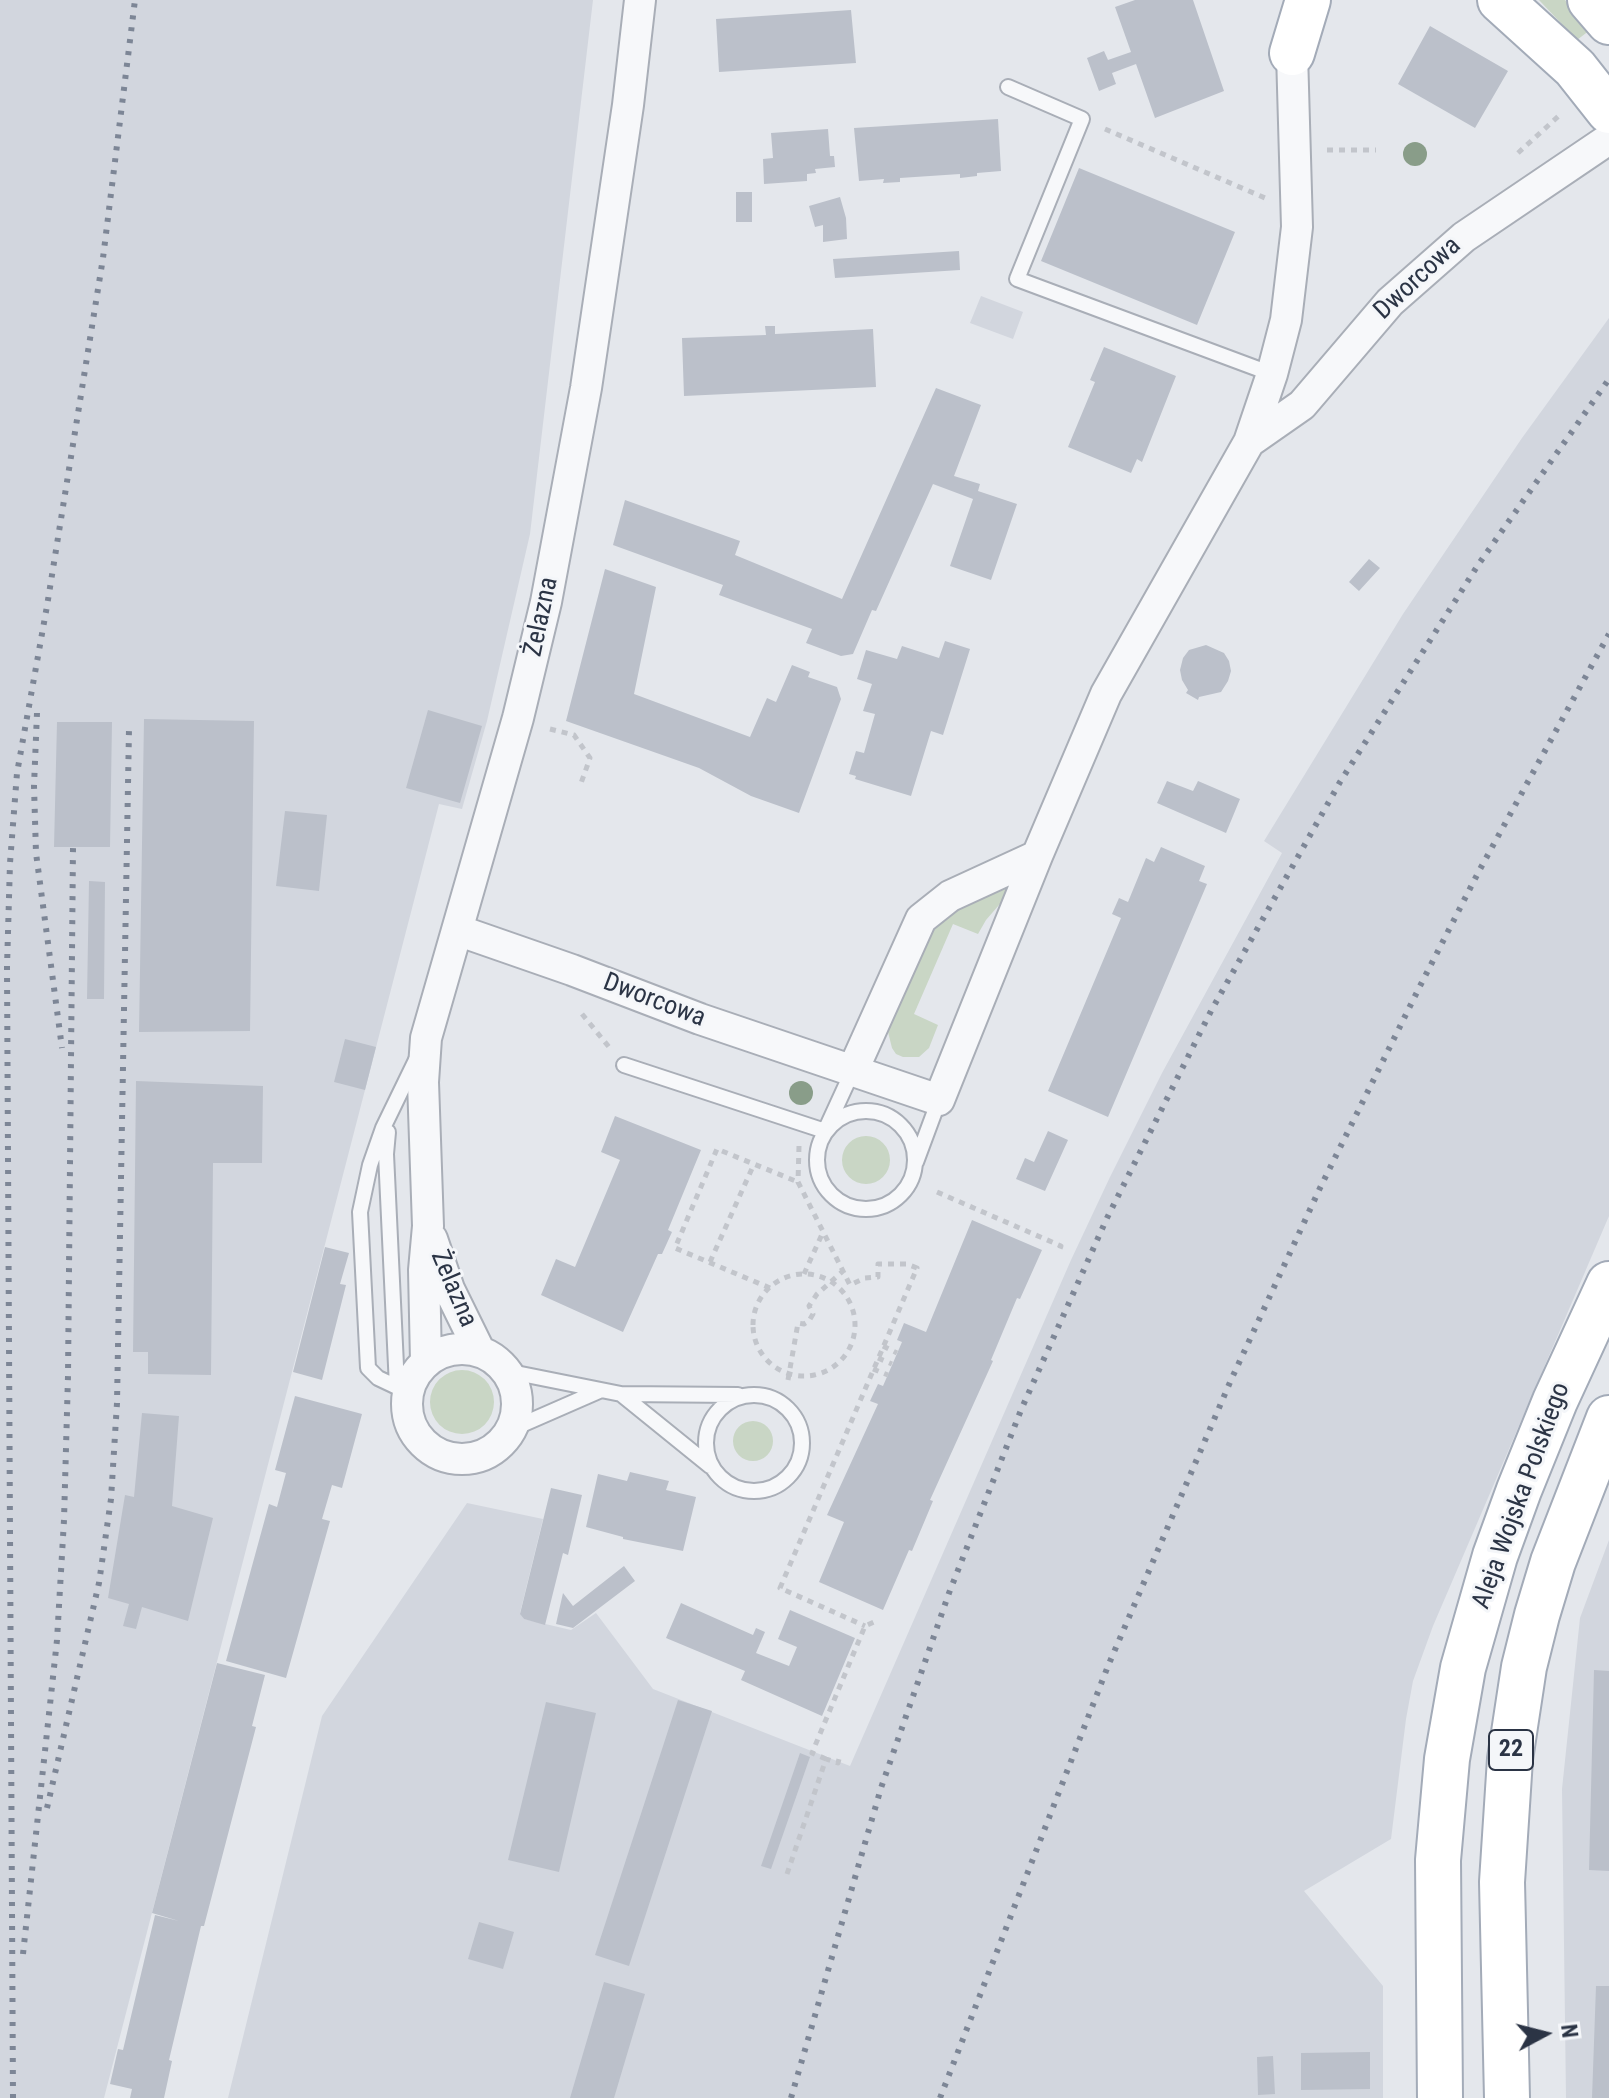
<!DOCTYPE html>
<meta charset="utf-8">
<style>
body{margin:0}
#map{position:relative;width:1609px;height:2098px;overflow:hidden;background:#e4e7ec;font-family:"Roboto Condensed",sans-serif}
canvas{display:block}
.north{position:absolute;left:1505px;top:1994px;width:80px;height:80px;-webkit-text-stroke:6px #f4f6f9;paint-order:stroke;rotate:83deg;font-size:22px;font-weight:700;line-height:32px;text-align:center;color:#2b3445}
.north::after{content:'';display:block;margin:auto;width:28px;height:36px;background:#2b3445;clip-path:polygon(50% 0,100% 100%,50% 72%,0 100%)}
</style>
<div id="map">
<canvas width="1609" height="2098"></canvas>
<div class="north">N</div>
</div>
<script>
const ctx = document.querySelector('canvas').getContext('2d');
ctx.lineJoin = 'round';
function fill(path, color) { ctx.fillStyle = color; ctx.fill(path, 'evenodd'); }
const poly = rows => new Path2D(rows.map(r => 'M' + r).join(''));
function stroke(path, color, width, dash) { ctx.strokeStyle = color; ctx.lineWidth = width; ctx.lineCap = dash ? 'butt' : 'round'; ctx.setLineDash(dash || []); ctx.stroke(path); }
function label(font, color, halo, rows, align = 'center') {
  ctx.font = font + ' "Roboto Condensed",sans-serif'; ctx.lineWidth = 6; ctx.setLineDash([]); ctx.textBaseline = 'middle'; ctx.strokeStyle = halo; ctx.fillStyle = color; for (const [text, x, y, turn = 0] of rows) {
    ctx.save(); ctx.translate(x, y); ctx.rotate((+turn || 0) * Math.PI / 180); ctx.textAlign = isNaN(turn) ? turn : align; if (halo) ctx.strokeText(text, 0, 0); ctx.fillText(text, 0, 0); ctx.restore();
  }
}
fill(poly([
 [0,0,593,0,530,534,487,721,462,809,439,804,104,2098,0,2098],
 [981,296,1023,312,1013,339,970,323],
 [1609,318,1609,1216,1433,1626,1413,1681,1406,1719,1391,1839,1304,1891,1383,1986,1383,2098,228,2098,322,1716,467,1503,543,1519,520,1613,524,1619,571,1630,596,1613,653,1689,850,1766,1071,1260,1110,1177,1162,1073,1282,853,1264,841,1403,614,1522,438],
 [1609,1540,1609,2098,1566,2098,1562,1789,1580,1618]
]), '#d2d6de');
fill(poly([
 [1539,0,1565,0,1590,30,1577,40],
 [1009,887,1012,890,986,920,978,934,953,924,914,1014,938,1025,929,1048,919,1057,903,1057,896,1054,892,1048,888,1032,933,927,946,914],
 '842 1160a24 24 0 1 1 48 0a24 24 0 1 1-48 0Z',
 '430 1402a32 32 0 1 1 64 0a32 32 0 1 1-64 0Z',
 '733 1441a20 20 0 1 1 40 0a20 20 0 1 1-40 0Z'
]), '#c9d6c5');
fill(poly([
 [1135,0,1193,0,1224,91,1155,118,1136,64,1112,73,1116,84,1099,91,1087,58,1104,51,1108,60,1131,52,1115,7],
 [851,10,856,63,719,72,716,19],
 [1430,26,1508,71,1475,128,1398,84],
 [998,119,1001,171,977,173,977,176,960,178,960,174,900,178,900,182,883,183,884,179,859,181,854,128],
 [828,129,830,156,834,156,835,167,815,169,816,173,807,174,807,181,764,184,763,159,773,158,771,133],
 [1079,168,1235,232,1197,325,1041,261],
 [736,192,752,192,752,222,736,222],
 [840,197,846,218,847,239,823,242,823,225,815,227,809,206],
 [959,251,960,270,835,278,833,259],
 [765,326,775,326,775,334,873,329,876,387,684,396,682,338,766,335],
 [1104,347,1176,376,1142,462,1137,459,1131,473,1068,447,1095,382,1090,380],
 [936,388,981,405,954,476,980,484,978,491,1017,504,991,580,950,566,973,499,933,484,876,611,872,610,853,654,841,656,806,643,812,629,719,595,723,585,613,545,625,500,740,541,735,555,842,599],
 [1369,559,1380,568,1359,591,1349,582],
 [605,569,656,587,634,694,750,737,767,698,776,702,792,665,810,672,808,677,837,687,841,699,799,813,751,796,699,768,566,721],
 [945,641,970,649,943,735,931,731,911,796,855,779,856,776,849,774,856,751,864,753,875,714,863,711,872,684,857,679,866,650,897,659,902,646,939,658],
 [1206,645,1224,653,1229,661,1231,671,1228,681,1221,692,1199,697,1198,700,1186,693,1188,690,1182,680,1180,670,1183,658,1189,650],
 [428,710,482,726,460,803,406,788],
 [144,719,254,721,250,1031,139,1032],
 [57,722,112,722,110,847,54,847],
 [1167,781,1193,791,1198,781,1240,799,1226,833,1157,803],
 [285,811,327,815,319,891,276,886],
 [1161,847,1205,866,1199,881,1207,884,1108,1117,1048,1091,1121,918,1112,914,1119,898,1128,902,1146,858,1154,862],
 [89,881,105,882,104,999,87,999],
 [345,1039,376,1047,365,1090,334,1082],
 [136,1081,263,1086,262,1163,213,1163,211,1375,148,1374,148,1352,133,1352],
 [615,1116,701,1150,668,1230,672,1232,662,1254,658,1254,623,1332,541,1295,556,1259,575,1267,620,1160,601,1152],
 [1048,1131,1068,1140,1045,1191,1016,1179,1025,1158,1034,1162],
 [972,1220,1042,1250,1020,1299,1017,1298,991,1360,993,1361,930,1500,933,1501,912,1551,909,1550,883,1610,819,1582,844,1522,827,1515,878,1404,870,1401,878,1384,883,1386,902,1342,897,1340,904,1323,926,1332],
 [325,1247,349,1253,340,1284,346,1285,322,1380,293,1372],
 [295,1396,362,1414,342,1488,332,1485,322,1519,330,1521,286,1678,226,1661,269,1504,277,1507,286,1473,275,1470],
 [142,1413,179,1416,172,1506,213,1518,188,1621,142,1607,136,1629,123,1626,129,1604,108,1598,125,1495,134,1497],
 [630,1472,669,1481,666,1490,696,1497,683,1551,623,1539,623,1537,586,1527,598,1474,627,1481],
 [551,1488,582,1495,568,1555,563,1553,545,1625,524,1619,520,1614],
 [624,1566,635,1581,573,1628,556,1624,563,1593,573,1606],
 [681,1603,753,1635,756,1628,765,1632,756,1653,789,1666,797,1647,778,1639,790,1610,855,1638,822,1716,741,1680,745,1671,666,1638],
 [217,1663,265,1675,252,1726,256,1727,204,1926,201,1926,169,2060,172,2061,164,2098,130,2098,132,2089,110,2084,118,2049,123,2050,155,1915,179,1921,152,1913],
 [1594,1670,1609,1671,1609,1871,1589,1870],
 [678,1700,712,1711,629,1966,595,1955],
 [546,1702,596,1713,559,1872,508,1860],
 [800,1753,810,1757,771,1869,761,1866],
 [479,1922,514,1932,503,1969,468,1959],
 [604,1982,645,1994,614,2098,570,2098],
 [1596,1986,1609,1986,1609,2098,1592,2098],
 [1370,2052,1370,2089,1301,2090,1301,2053],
 [1273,2056,1275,2094,1258,2095,1257,2057]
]), '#bbc0ca');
const lane = poly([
 [1008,87,1082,119,1017,279,1272,374],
 [624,1065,825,1131,853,1070],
 '817 1160a49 49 0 1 1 98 0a49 49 0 1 1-98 0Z',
 [388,1132,386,1154,397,1387],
 [916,1162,939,1100],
 [506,1371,621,1394,738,1395],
 [621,1394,710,1466],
 '706 1443a48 48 0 1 1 96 0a48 48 0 1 1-96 0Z',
 [407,1397,397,1387,378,1378,368,1368,360,1212,370,1165,383,1128,416,1060],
 [512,1429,599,1391]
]);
const street = poly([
 [1249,442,1302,405,1390,302,1464,237,1609,139],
 [457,930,572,970,700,1019,939,1100,1037,856,1106,694,1249,442,1272,374,1286,320,1297,227,1292,53],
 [853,1070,921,919,950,896,1037,856],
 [432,1239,449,1289,480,1352],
 '407 1404a55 55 0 1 1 110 0a55 55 0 1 1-110 0Z',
 [426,1362,424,1270,428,1226,423,1082,426,1038,518,718,546,602,586,388,628,105,640,0]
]);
const primary = poly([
 [1500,0,1575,68,1609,111],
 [1590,0,1609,22],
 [1292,53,1308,0],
 [1440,2098,1438,1860,1447,1759,1463,1668,1495,1556,1519,1490,1555,1401,1609,1284],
 [1507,2098,1502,1882,1510,1759,1524,1667,1537,1615,1553,1562,1609,1418]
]);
stroke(lane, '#a9aeb7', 18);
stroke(street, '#a9aeb7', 34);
stroke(primary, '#a3abb8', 48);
stroke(poly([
 [1105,129,1265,198],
 [1327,150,1376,150],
 [1518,153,1562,113],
 [550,729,574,735,590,758,580,786],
 [582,1014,609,1047],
 [799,1146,798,1182,850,1285,865,1278,878,1277,878,1264,907,1264,917,1268,780,1588,865,1626],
 [937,1192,1061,1246,1058,1254],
 [710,1262,754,1164],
 [804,1274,823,1232],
 '753 1325a51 51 0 1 1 102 0a51 51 0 1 1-102 0Z',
 [770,1288,675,1248,717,1149,798,1182],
 [883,1346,897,1353],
 [878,1358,892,1364],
 [873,1369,888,1375],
 [788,1380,798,1323,804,1324,809,1321,813,1314,809,1306,817,1294,843,1271],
 [826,1759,812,1753,865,1626,874,1622],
 [787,1874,826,1759,838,1763,840,1755]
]), '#c2c5cb', 5, [6, 6]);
stroke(lane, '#f7f8fa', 14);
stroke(street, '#f7f8fa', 30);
stroke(primary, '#fff', 44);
stroke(poly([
 [37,713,34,786,36,853,62,1048],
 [47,1808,99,1583,111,1499,117,1403,129,729],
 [23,1954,57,1640,64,1520,68,1376,73,847],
 [13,2098,7,967,10,863,17,773,47,606,103,258,135,0],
 [791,2098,881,1788,949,1593,1021,1410,1107,1218,1211,1011,1340,782,1478,565,1609,379],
 [940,2098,1108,1666,1231,1380,1320,1188,1419,988,1479,871,1609,634]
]), '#7d8696', 6, [4, 8]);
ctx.fillStyle = '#899d89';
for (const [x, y] of [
 [1415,154],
 [801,1093]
]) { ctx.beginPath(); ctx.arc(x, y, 12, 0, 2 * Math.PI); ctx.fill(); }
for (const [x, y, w] of [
 [1511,1750,44]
]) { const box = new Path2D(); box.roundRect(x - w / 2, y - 20, w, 40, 6); ctx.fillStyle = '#f4f6f9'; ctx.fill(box); stroke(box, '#2b3445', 2); }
label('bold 24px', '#2b3445', null, [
 ["22",1511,1750]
]);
label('26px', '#2b3445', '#f4f6f9', [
 ["Dworcowa",1418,279,-43],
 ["Żelazna",542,617,-78],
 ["Dworcowa",654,1001,21],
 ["Żelazna",453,1289,67],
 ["Aleja Wojska Polskiego",1522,1496,-70]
]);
</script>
